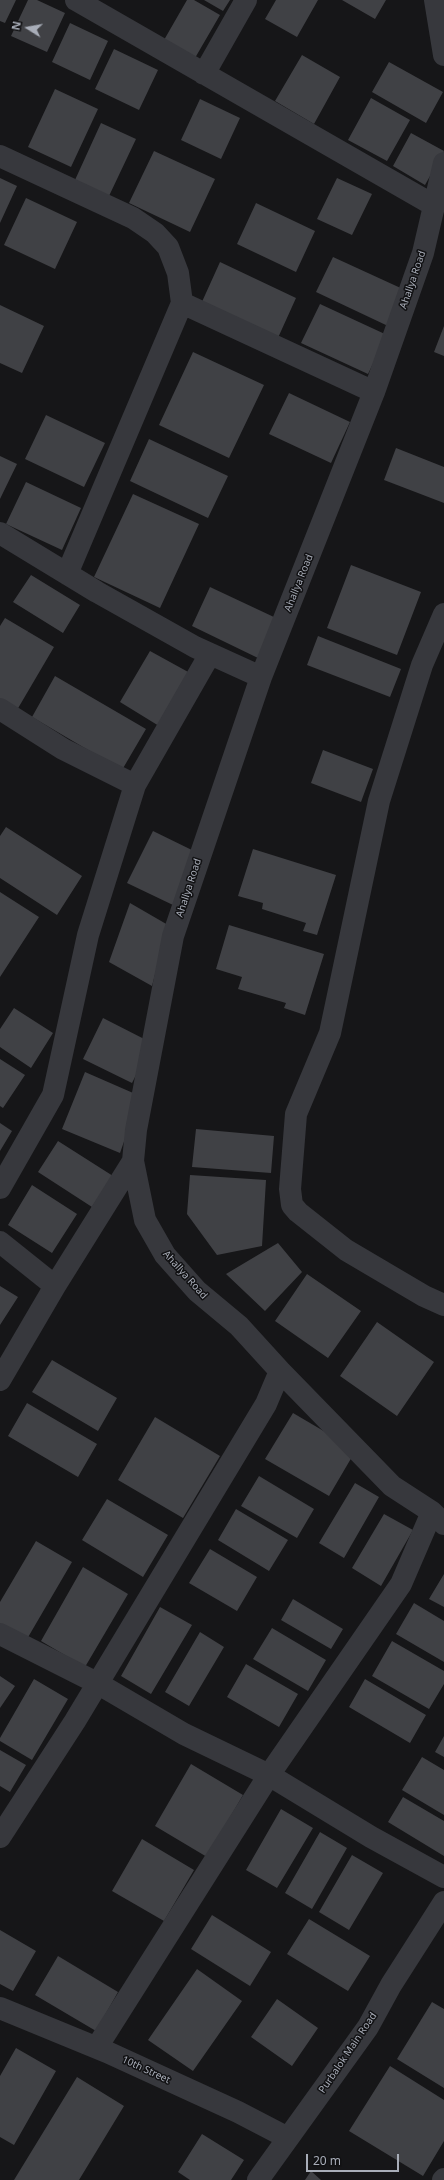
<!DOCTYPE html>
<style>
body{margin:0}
#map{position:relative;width:444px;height:2180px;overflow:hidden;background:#161618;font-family:"Noto Sans",sans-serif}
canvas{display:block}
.north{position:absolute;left:8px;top:8px;width:40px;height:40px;-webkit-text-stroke:3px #111113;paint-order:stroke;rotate:281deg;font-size:11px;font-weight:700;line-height:16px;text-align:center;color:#a8adb8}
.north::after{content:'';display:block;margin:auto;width:14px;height:18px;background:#a8adb8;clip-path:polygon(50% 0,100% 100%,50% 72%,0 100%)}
.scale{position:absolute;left:306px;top:2154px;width:93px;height:18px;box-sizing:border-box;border:2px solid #a8adb8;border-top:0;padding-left:5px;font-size:12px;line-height:14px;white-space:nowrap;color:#a8adb8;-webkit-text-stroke:3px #111113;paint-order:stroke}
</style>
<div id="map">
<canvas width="444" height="2180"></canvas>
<div class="north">N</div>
<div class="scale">20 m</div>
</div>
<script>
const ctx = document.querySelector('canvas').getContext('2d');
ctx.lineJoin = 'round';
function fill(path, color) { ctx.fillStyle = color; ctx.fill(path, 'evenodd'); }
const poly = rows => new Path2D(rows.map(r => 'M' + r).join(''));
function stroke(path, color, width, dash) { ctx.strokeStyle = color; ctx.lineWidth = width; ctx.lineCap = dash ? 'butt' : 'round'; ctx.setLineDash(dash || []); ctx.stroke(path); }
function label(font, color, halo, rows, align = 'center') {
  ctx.font = font + ' "Noto Sans",sans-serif'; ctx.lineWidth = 3; ctx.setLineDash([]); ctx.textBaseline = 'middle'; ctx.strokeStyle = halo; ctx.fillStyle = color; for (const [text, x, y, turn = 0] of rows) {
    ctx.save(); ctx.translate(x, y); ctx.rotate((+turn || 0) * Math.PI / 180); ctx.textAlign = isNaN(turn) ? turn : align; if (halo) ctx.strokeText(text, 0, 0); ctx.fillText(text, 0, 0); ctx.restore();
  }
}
fill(poly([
 [0,0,16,0,5,23,0,21],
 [28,0,37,0,65,13,47,52,11,36],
 [187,0,194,0,220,15,195,58,164,40],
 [204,0,230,0,223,11],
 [276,0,318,0,297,37,265,19],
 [342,0,386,0,375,19],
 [70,23,108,41,90,80,52,62],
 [114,49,158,70,139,110,95,89],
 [302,55,340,77,314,124,275,101],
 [389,62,443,92,426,123,372,92],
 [55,89,98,109,71,167,28,147],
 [371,98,410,120,387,161,348,140],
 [200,99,240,118,221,159,181,140],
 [101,123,136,139,109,196,75,180],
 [411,133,444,151,425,185,393,166],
 [154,151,215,179,190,232,129,203],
 [0,178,17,186,0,223],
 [337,178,372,194,352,235,317,219],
 [26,198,77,222,55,269,4,245],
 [256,203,315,231,296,272,237,244],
 [333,257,405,290,388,326,316,292],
 [220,262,296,298,277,340,201,304],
 [320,304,387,335,368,374,301,343],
 [0,305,44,326,22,373,0,363],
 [444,326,444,356,434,352],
 [193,352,264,385,229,458,159,425],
 [289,393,350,422,331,463,269,434],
 [46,415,105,443,84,487,25,459],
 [149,439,228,476,208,518,130,481],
 [396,448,444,467,444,503,384,480],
 [0,456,17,464,0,499],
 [26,482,81,508,62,550,6,524],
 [133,494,199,524,160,608,94,577],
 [351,565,421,592,397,655,327,628],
 [31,575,80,605,63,633,13,602],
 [210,587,276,618,258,658,192,626],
 [5,618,54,647,17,710,0,700,0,626],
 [318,636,401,669,390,697,307,665],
 [150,651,190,673,159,726,120,702],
 [55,676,146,729,122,770,32,717],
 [323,750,373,769,361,802,311,783],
 [6,827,82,876,57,915,0,878,0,836],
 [153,831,198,853,173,905,127,883],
 [253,849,336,875,317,935,303,931,306,923,262,909,263,903,238,896],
 [0,892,39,917,0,977],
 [130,903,168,925,152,986,109,962],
 [229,925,324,954,305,1015,284,1008,286,1003,238,989,242,977,216,969],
 [14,1008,53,1033,31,1068,0,1047,0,1029],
 [103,1018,152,1043,132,1083,83,1059],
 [0,1059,25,1075,3,1108,0,1106],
 [85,1072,140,1096,120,1153,62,1129],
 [0,1123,12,1131,0,1151],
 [196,1129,274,1136,271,1173,192,1167],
 [58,1141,113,1176,92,1207,38,1172],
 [190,1175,266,1180,262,1246,217,1255,187,1214],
 [32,1185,77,1214,52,1253,8,1225],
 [278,1243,302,1272,265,1311,226,1274],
 [307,1274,361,1311,328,1358,275,1321],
 [0,1286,18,1297,0,1325],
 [377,1322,434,1362,397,1416,340,1376],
 [52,1360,117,1398,98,1431,32,1392],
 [27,1403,97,1444,78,1477,8,1436],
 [293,1413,356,1450,329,1496,265,1459],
 [155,1417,220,1456,183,1518,118,1480],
 [259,1476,314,1509,297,1538,241,1506],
 [355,1483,379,1497,344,1558,319,1543],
 [107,1499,168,1535,143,1577,82,1540],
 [236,1509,288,1540,269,1571,218,1540],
 [384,1514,413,1530,381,1586,352,1568],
 [36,1541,72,1562,27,1639,0,1624,0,1602],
 [210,1549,257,1577,237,1611,189,1583],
 [83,1567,128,1594,85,1667,41,1641],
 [444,1574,444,1607,429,1599],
 [293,1599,343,1629,331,1649,281,1620],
 [414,1603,444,1621,444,1662,396,1634],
 [160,1607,192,1625,151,1694,121,1676],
 [272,1628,326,1660,308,1691,253,1659],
 [200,1632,224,1647,189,1706,165,1692],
 [392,1641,444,1671,444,1684,429,1709,372,1676],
 [246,1664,298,1694,279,1727,227,1697],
 [0,1676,15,1686,0,1708],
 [34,1679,68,1699,32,1760,0,1741,0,1738],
 [365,1679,426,1715,410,1743,349,1707],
 [444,1736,444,1757,435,1752],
 [0,1750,26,1765,10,1792,0,1786],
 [422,1757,444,1770,444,1815,402,1790],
 [191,1764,243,1795,207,1857,155,1826],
 [403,1797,444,1821,444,1856,388,1822],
 [281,1809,313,1828,277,1888,246,1870],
 [320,1832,347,1848,312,1909,285,1893],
 [142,1839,194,1870,164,1921,112,1891],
 [352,1855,383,1873,349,1930,319,1912],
 [212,1915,271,1952,250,1986,191,1949],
 [309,1919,370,1956,348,1991,287,1954],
 [0,1930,36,1951,13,1991,0,1984],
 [58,1956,118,1992,96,2031,35,1995],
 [197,1969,242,2001,193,2071,148,2040],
 [277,1999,318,2028,292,2066,251,2037],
 [432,2002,444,2009,444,2088,397,2059],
 [16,2048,56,2071,14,2145,0,2137,0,2076],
 [390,2066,444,2100,444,2141,423,2176,349,2131],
 [77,2077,124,2106,79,2180,14,2180],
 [202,2134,244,2160,231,2180,190,2180,178,2172],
 [311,2171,321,2180,305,2180]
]), '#404145');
stroke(poly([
 [76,0,435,206],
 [435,0,444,55],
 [204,74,246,0],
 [0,156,133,218,155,233,168,247,178,273,182,303,374,392],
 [444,163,423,253,374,392,261,677,173,936,136,1130,133,1161,145,1220,165,1255,197,1291,239,1326,280,1371,392,1486,432,1512,444,1524],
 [0,533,97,592,195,647,261,677],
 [67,574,182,303],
 [444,614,422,665,379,801,330,1033,296,1114,290,1189,292,1205,298,1212,346,1250,424,1296,444,1305],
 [0,709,63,749,135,785,210,654],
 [0,1188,53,1095,88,935,135,785],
 [0,1242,55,1286],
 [0,1380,55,1286,133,1161],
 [0,1634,97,1683,184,1734,269,1775,371,1837,444,1877],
 [0,1837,75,1721,266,1404,280,1371],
 [0,2008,107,2052,238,2112,288,2138],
 [97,2047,269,1775,401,1584,432,1512],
 [258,2180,368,2027,391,1985,444,1902],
 [443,2180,444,2179]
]), '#37383d', 22);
label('10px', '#a8adb8', '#111113', [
 ["Ahallya Road",413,280,-71],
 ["Ahallya Road",299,583,-68],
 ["Ahallya Road",189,888,-72],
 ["Ahallya Road",185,1275,48],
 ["Purbalok Main Road",348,2053,-56],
 ["10th Street",146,2070,25]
]);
</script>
